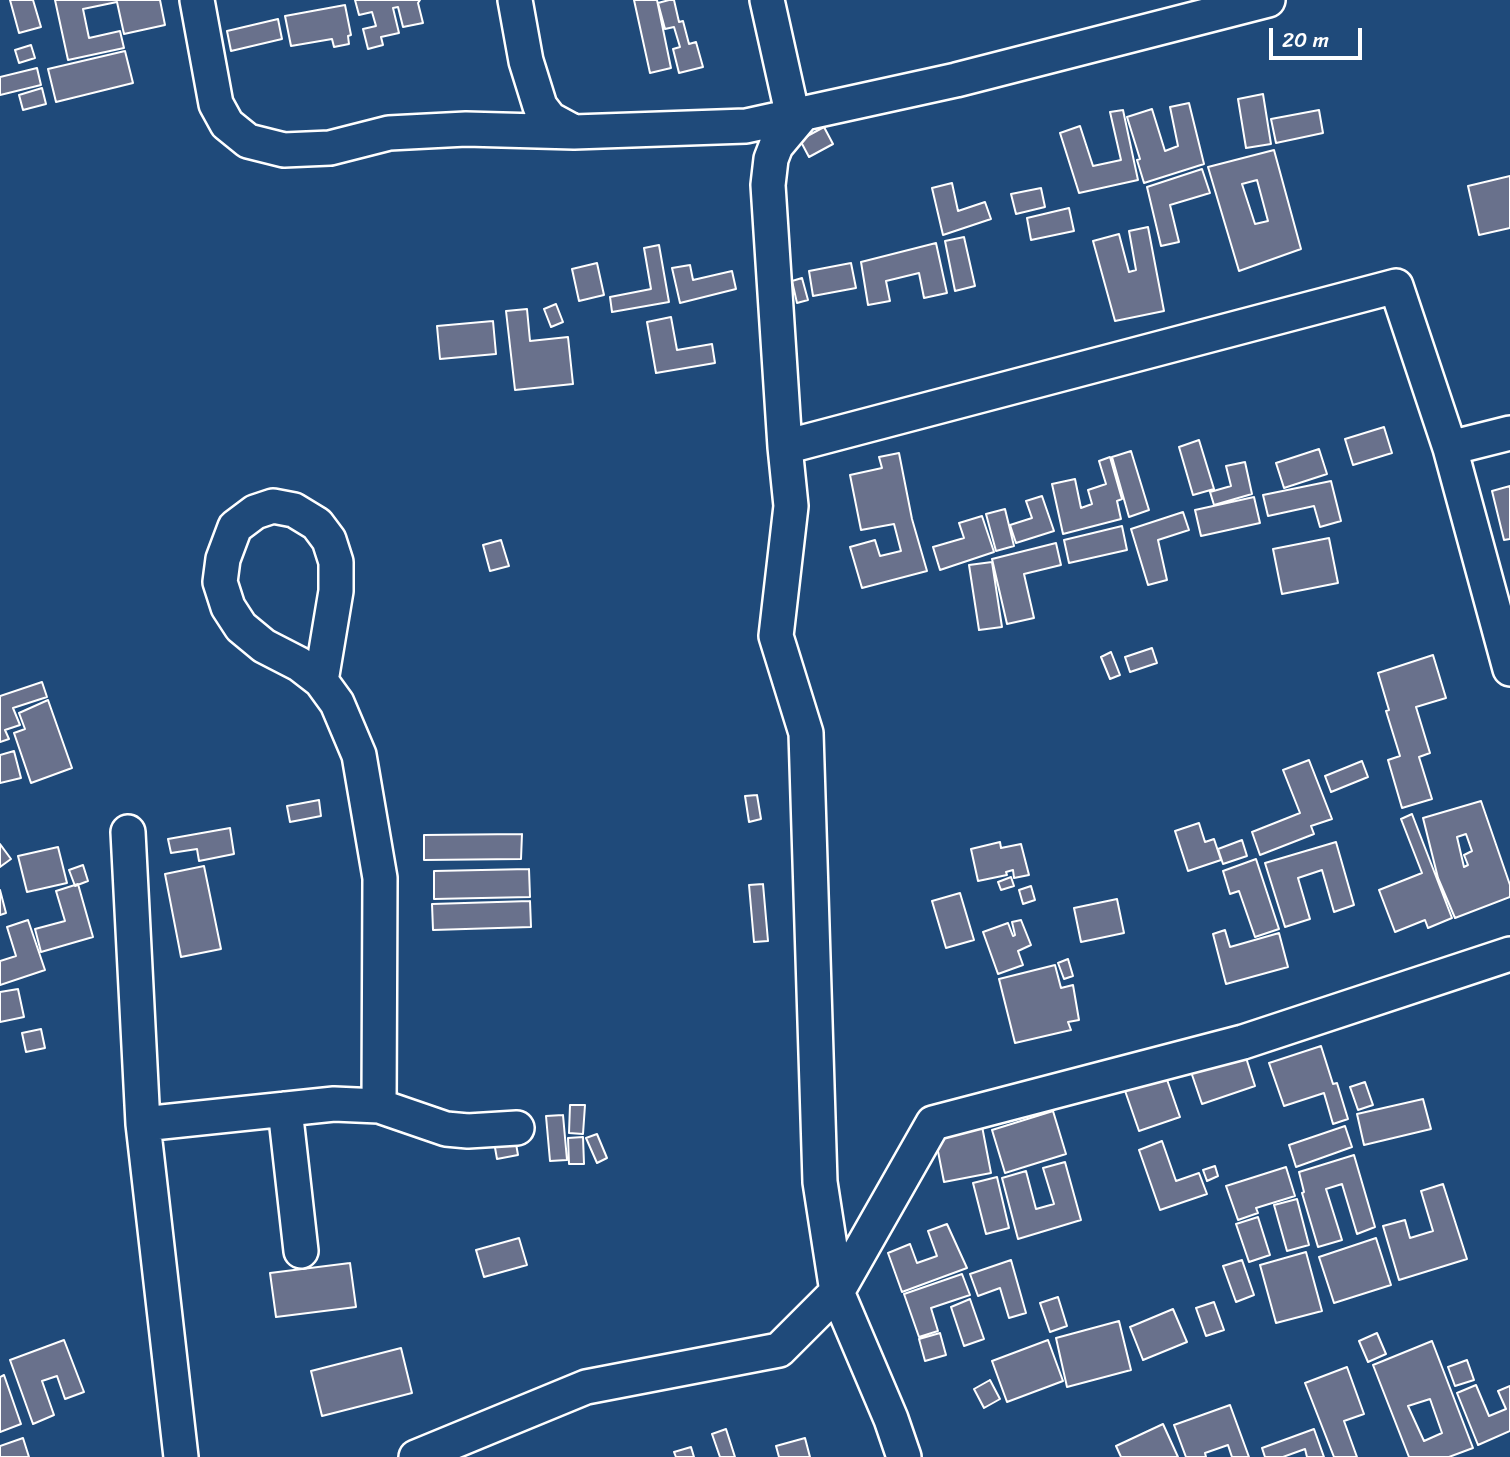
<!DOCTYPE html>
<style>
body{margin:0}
#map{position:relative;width:1510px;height:1457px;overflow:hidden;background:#1f4a7a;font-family:Sriracha,sans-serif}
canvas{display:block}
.scale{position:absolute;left:1269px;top:28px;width:93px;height:32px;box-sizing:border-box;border:4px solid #fff;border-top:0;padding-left:9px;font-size:21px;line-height:24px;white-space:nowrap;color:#fff;-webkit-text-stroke:5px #1f4a7a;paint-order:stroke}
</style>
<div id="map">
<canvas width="1510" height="1457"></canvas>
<div class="scale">20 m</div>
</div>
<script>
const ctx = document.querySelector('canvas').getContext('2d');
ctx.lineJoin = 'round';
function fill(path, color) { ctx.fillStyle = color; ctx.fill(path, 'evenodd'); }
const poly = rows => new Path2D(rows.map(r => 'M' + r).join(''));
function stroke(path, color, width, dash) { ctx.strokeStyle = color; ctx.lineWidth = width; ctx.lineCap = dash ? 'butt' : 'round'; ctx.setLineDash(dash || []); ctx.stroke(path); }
const building = poly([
 [10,0,33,0,41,27,19,33,10,0],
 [55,0,160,0,165,25,124,34,117,2,83,9,89,38,120,31,124,48,68,60,55,0],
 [355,0,420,0,418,3,423,23,403,27,398,7,393,8,399,33,381,37,383,45,368,49,363,29,376,26,372,12,359,15,355,0],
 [634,0,657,0,671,68,650,73,634,0],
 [669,0,674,0,679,22,683,21,689,44,696,42,703,67,679,73,673,49,680,47,674,27,665,29,658,3,669,0],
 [345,5,351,35,348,36,349,44,334,47,332,39,291,46,285,16,345,5],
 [278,19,282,39,231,51,227,31,278,19],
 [31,45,35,58,19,63,15,50,31,45],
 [125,51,133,83,56,102,48,69,125,51],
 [37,68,41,85,0,95,0,77,37,68],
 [42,88,46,104,23,110,19,95,42,88],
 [1263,94,1271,144,1246,148,1238,99,1263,94],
 [1189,103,1204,164,1144,183,1137,160,1140,159,1127,117,1152,109,1165,151,1178,146,1170,107,1189,103],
 [1123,110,1138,180,1079,193,1060,133,1080,126,1093,166,1121,160,1110,112,1123,110],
 [1319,110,1323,133,1276,143,1271,119,1319,110],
 [824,127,833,144,809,157,800,140,824,127],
 [1274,150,1301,249,1239,271,1208,167,1274,150],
 [1257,180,1268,221,1255,224,1242,184,1257,180],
 [1202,169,1210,193,1170,205,1179,242,1161,246,1147,187,1202,169],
 [1510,176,1510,228,1479,235,1468,186,1510,176],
 [952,183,958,211,985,202,991,219,943,235,932,188,952,183],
 [1041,188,1045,207,1016,214,1011,194,1041,188],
 [1069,208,1074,231,1031,240,1027,218,1069,208],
 [1148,227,1164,311,1115,321,1093,241,1119,234,1129,272,1136,270,1129,231,1148,227],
 [964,237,975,286,955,291,945,241,964,237],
 [936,243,947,293,924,298,919,273,886,281,890,301,868,305,861,262,936,243],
 [659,245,669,302,612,312,610,297,651,289,644,248,659,245],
 [597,263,604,295,579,301,572,269,597,263],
 [851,263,856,288,813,296,809,271,851,263],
 [690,265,693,280,732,271,736,289,680,303,672,268,690,265],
 [802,278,808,300,797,303,792,281,802,278],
 [556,304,563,322,551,327,544,309,556,304],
 [527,309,530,341,568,337,573,384,515,390,506,311,527,309],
 [671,317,677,350,712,344,715,363,656,373,647,322,671,317],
 [493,321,496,354,440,359,437,326,493,321],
 [1384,427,1392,453,1353,465,1345,439,1384,427],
 [1199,440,1214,489,1193,495,1179,447,1199,440],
 [1319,449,1327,474,1284,488,1276,463,1319,449],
 [1131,451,1149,510,1129,517,1112,457,1131,451],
 [899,453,912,519,927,571,862,588,850,547,875,540,880,556,901,551,894,524,861,530,850,475,882,468,879,457,899,453],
 [1110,457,1122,499,1117,501,1121,519,1063,534,1052,484,1075,479,1081,508,1092,504,1088,490,1106,484,1099,461,1110,457],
 [1245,462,1252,494,1214,505,1210,492,1231,486,1226,466,1245,462],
 [1331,481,1341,521,1320,527,1314,506,1268,516,1263,495,1331,481],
 [1510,486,1510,539,1504,540,1492,491,1510,486],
 [1042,496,1054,531,1016,543,1010,525,1032,518,1026,501,1042,496],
 [1254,497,1260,523,1201,536,1195,510,1254,497],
 [1005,509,1014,546,996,551,986,514,1005,509],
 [1183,512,1189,530,1158,540,1167,580,1148,585,1131,529,1183,512],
 [982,516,994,552,940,570,933,547,964,538,959,523,982,516],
 [1122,526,1127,550,1069,563,1064,540,1122,526],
 [1329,538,1338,583,1282,594,1273,549,1329,538],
 [501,540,509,566,490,571,483,545,501,540],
 [1056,543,1061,565,1024,574,1034,618,1007,624,992,559,1056,543],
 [992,562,1002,627,979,630,969,565,992,562],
 [1152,648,1157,663,1130,672,1125,657,1152,648],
 [1111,652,1120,675,1110,679,1101,657,1111,652],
 [1433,655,1446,698,1416,707,1430,753,1419,757,1432,799,1402,808,1388,760,1400,756,1386,711,1389,710,1378,673,1433,655],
 [42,682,47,697,13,708,20,725,5,730,9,739,0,742,0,696,42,682],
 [48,700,72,768,31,783,14,733,25,729,19,713,48,700],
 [14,751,21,778,0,783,0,755,14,751],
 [1309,760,1332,819,1311,826,1314,834,1260,855,1252,832,1300,813,1283,770,1309,760],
 [1362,761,1368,777,1331,792,1325,776,1362,761],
 [757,795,761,819,749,822,745,796,757,795],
 [319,800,321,816,290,822,287,806,319,800],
 [1481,801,1510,885,1510,897,1455,918,1438,878,1423,818,1481,801],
 [1466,834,1472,851,1464,855,1468,865,1464,867,1457,837,1466,834],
 [1412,814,1452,918,1428,928,1425,920,1395,932,1379,890,1422,873,1401,819,1412,814],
 [1199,823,1205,842,1214,839,1221,860,1188,871,1175,831,1199,823],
 [230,828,234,854,199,861,197,849,171,853,168,839,230,828],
 [522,834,521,859,424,860,424,835,522,834],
 [1242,840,1247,856,1223,864,1218,849,1242,840],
 [1000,842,1001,848,1021,844,1029,875,1014,878,1013,870,1006,872,1007,875,978,881,971,849,1000,842],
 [1336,842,1354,905,1334,912,1322,870,1298,878,1310,919,1285,927,1265,863,1336,842],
 [0,844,11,859,0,867,0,844],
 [58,847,67,883,27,892,18,856,58,847],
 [1256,859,1279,929,1255,937,1239,891,1230,894,1223,871,1256,859],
 [83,865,88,881,75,886,69,870,83,865],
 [204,866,221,949,181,957,165,874,204,866],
 [529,869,530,897,434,899,434,871,529,869],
 [1011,877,1014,886,1001,890,998,882,1011,877],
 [78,884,93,937,41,952,35,929,65,921,56,891,78,884],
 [763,884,768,941,754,942,749,885,763,884],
 [1031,886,1035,900,1023,904,1019,890,1031,886],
 [0,890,6,913,0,915,0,890],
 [960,893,974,940,946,948,932,901,960,893],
 [1117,899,1124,933,1081,942,1074,908,1117,899],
 [530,901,531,927,433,930,432,904,530,901],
 [28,920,45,970,0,985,0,961,16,956,7,927,28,920],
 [1021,920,1031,945,1018,951,1023,965,998,974,983,932,1008,923,1013,936,1015,935,1012,922,1021,920],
 [1225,930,1230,947,1279,933,1288,967,1226,984,1213,934,1225,930],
 [1068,959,1073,976,1064,979,1058,963,1068,959],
 [1055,965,1061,988,1073,985,1079,1020,1068,1022,1071,1030,1015,1043,999,979,1055,965],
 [18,989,24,1017,0,1022,0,992,18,989],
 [41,1029,45,1048,26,1052,22,1033,41,1029],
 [1321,1046,1333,1084,1337,1083,1348,1119,1333,1124,1324,1093,1284,1106,1269,1063,1321,1046],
 [1243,1048,1255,1086,1202,1104,1189,1066,1243,1048],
 [1164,1071,1180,1117,1139,1131,1123,1085,1164,1071],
 [1365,1082,1373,1105,1358,1110,1350,1087,1365,1082],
 [1423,1099,1431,1129,1364,1145,1357,1114,1423,1099],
 [570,1105,585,1105,583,1134,569,1133,570,1105],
 [1053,1111,1066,1154,1005,1173,992,1130,1053,1111],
 [563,1115,567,1160,550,1161,546,1116,563,1115],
 [981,1121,991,1173,944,1182,934,1131,981,1121],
 [1345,1126,1352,1147,1296,1167,1289,1145,1345,1126],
 [597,1134,607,1158,597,1163,586,1138,597,1134],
 [583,1137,584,1164,569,1164,568,1138,583,1137],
 [515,1138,518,1155,497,1159,494,1142,515,1138],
 [1162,1141,1176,1181,1199,1173,1207,1194,1160,1210,1139,1150,1162,1141],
 [1354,1155,1375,1227,1357,1234,1342,1184,1326,1189,1342,1240,1318,1247,1302,1193,1304,1192,1299,1172,1354,1155],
 [1065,1162,1081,1220,1018,1239,1002,1178,1026,1171,1036,1209,1054,1204,1043,1168,1065,1162],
 [1215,1166,1218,1176,1207,1181,1203,1170,1215,1166],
 [1286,1167,1295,1196,1256,1208,1258,1213,1238,1220,1226,1186,1286,1167],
 [997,1177,1009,1228,986,1234,973,1183,997,1177],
 [1443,1184,1467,1259,1399,1280,1383,1226,1405,1220,1410,1238,1433,1231,1421,1191,1443,1184],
 [1297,1199,1309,1245,1287,1251,1274,1205,1297,1199],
 [1258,1217,1270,1255,1249,1262,1236,1224,1258,1217],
 [947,1224,967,1268,902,1292,888,1253,910,1244,917,1263,937,1256,928,1231,947,1224],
 [519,1238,527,1265,484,1277,476,1250,519,1238],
 [1376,1238,1391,1285,1334,1303,1319,1257,1376,1238],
 [1306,1252,1322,1311,1276,1323,1260,1265,1306,1252],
 [1011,1260,1026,1313,1009,1318,1000,1288,978,1296,970,1274,1011,1260],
 [1242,1260,1254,1295,1236,1302,1223,1266,1242,1260],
 [350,1263,356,1307,276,1317,270,1273,350,1263],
 [962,1274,970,1295,931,1308,938,1331,919,1337,904,1294,962,1274],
 [1058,1297,1067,1326,1050,1332,1040,1303,1058,1297],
 [970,1299,984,1339,964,1346,951,1307,970,1299],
 [1214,1302,1224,1330,1206,1336,1196,1308,1214,1302],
 [1173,1309,1187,1342,1143,1360,1130,1327,1173,1309],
 [1119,1321,1131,1370,1067,1387,1056,1338,1119,1321],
 [940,1333,946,1355,925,1361,919,1339,940,1333],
 [1377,1333,1386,1354,1368,1362,1359,1341,1377,1333],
 [64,1340,84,1392,65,1399,57,1376,42,1381,54,1415,33,1424,10,1360,64,1340],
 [1048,1340,1063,1381,1007,1402,992,1361,1048,1340],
 [1432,1341,1473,1448,1449,1457,1409,1457,1373,1365,1432,1341],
 [1430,1399,1442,1433,1424,1441,1408,1406,1430,1399],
 [401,1348,412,1393,322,1416,311,1371,401,1348],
 [1467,1360,1474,1380,1455,1386,1448,1367,1467,1360],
 [1347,1367,1364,1414,1344,1421,1357,1457,1334,1457,1305,1383,1347,1367],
 [4,1375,21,1424,0,1432,0,1377,4,1375],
 [990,1380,1000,1399,984,1408,974,1389,990,1380],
 [1476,1385,1489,1416,1506,1409,1498,1391,1510,1386,1510,1431,1478,1445,1457,1393,1476,1385],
 [1230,1405,1249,1457,1232,1457,1228,1445,1205,1453,1206,1457,1186,1457,1174,1425,1230,1405],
 [1163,1424,1178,1457,1121,1457,1116,1446,1163,1424],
 [726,1429,735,1457,720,1457,712,1434,726,1429],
 [1314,1429,1324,1457,1307,1457,1305,1449,1283,1457,1265,1457,1262,1448,1314,1429],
 [23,1438,29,1457,0,1457,0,1446,23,1438],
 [805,1438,810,1457,779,1457,776,1446,805,1438],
 [691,1447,694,1457,676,1457,674,1452,691,1447]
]);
fill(building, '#69718c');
stroke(building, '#fff', 2);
const minor = poly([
 [197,0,216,104,227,124,248,141,284,150,330,148,389,133,466,129,574,132,746,126,956,80,1268,0],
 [515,0,526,61,540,106,550,119,574,132],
 [767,0,793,117],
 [802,115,776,146,771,159,768,185,785,447,791,506,776,636,806,733,820,1182,837,1292,891,1419,904,1457],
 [785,447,1396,286,1450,448,1510,433],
 [1450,448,1510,669],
 [321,681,336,591,336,562,329,540,317,524,294,510,273,506,255,512,235,527,223,559,220,582,228,607,241,627,264,646,299,664,321,681,337,703,359,755,380,878,379,1106],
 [128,832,143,1124,181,1457],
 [285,1109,301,1251],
 [143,1124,334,1104,379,1106,446,1129,468,1131,517,1128],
 [416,1457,586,1387,779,1350,837,1292,933,1123,1243,1042,1510,954]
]);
stroke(minor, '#fff', 38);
stroke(minor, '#1f4a7a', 33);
</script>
